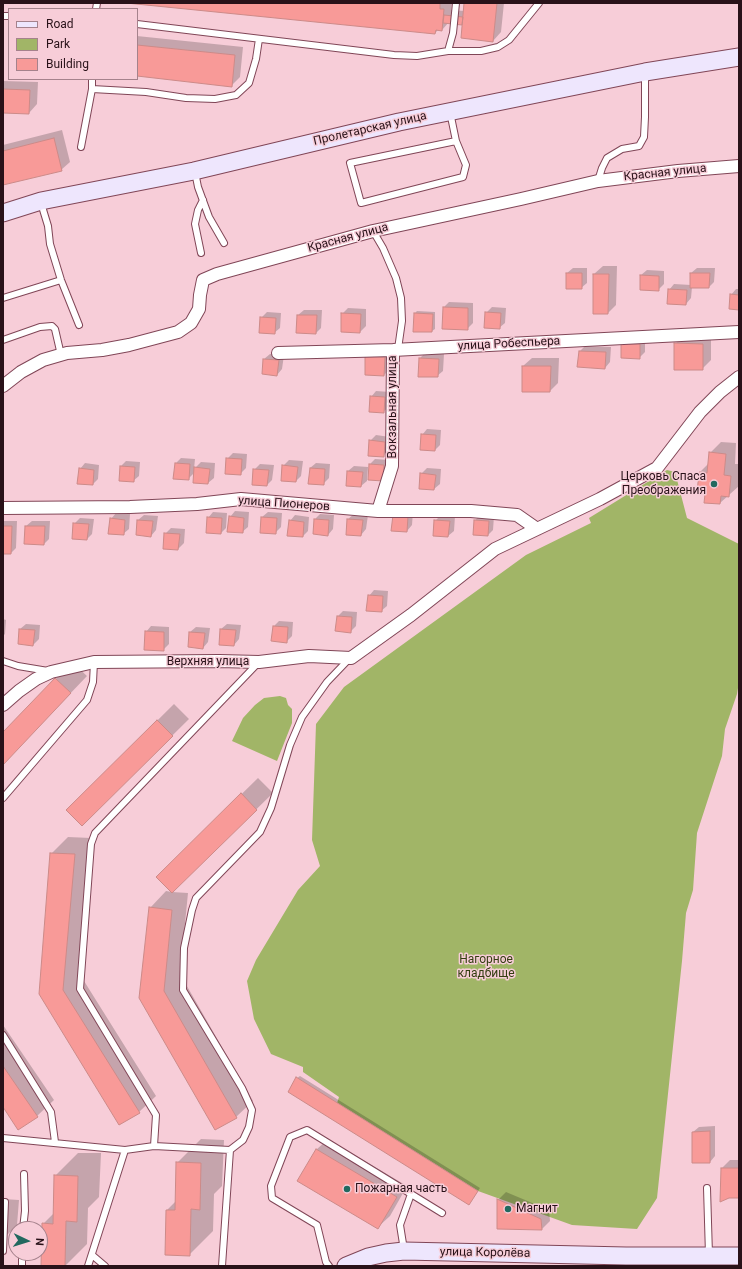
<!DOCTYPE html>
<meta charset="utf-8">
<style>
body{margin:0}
#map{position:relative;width:742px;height:1269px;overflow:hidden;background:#f7cdd8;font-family:Roboto,sans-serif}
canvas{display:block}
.frame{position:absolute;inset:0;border:4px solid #291219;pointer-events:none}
.legend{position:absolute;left:8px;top:8px;width:130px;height:72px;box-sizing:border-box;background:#f7cdd8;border:1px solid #a5828c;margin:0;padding:5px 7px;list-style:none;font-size:12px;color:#291219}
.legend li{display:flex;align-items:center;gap:8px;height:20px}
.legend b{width:20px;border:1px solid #a5828c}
.north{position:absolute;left:8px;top:1221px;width:40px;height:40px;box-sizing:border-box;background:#f7cdd8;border:1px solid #a5828c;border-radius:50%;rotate:94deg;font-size:11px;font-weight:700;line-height:16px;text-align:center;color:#291219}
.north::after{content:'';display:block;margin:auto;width:14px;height:18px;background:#22695f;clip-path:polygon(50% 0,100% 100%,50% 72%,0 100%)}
</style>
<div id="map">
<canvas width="742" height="1269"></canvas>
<div class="frame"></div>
<ul class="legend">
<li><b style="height:5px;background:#eee6fd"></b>Road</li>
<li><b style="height:11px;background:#a1b567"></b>Park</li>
<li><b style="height:11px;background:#f89a98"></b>Building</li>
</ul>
<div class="north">N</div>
</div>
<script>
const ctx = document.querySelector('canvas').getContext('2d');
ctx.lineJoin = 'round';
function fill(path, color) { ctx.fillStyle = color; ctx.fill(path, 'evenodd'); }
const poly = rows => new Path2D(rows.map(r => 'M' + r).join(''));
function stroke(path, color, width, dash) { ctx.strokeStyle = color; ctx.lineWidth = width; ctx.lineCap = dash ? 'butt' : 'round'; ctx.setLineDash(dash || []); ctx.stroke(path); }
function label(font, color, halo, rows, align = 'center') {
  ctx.font = font + ' Roboto,sans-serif'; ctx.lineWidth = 3; ctx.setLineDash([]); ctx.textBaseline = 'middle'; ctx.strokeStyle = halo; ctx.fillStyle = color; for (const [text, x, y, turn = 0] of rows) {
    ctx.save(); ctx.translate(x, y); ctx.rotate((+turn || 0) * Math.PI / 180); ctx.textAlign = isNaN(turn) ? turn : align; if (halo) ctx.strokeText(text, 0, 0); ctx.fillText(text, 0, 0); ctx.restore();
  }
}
fill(poly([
 [667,470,675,472,687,518,739,544,739,682,737,694,725,729,722,756,697,833,693,890,686,913,682,961,657,1198,637,1229,572,1225,478,1191,337,1103,339,1097,303,1072,303,1067,271,1054,254,1019,247,981,256,960,298,890,320,866,312,840,316,724,344,687,526,555,591,523,589,518],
 [280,696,286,698,288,705,292,709,292,723,277,761,232,741,243,718,255,705,264,698]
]), '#a1b567');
fill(poly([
 [136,3,452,3,451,10,465,11,466,3,504,3,501,32,493,41,464,22,462,24,449,22,442,30,439,29,435,33],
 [137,36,243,47,240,77,231,86,137,75],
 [3,81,38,82,37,104,29,113,3,112],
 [62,130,70,162,61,170,3,184,3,145],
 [603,266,617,266,616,305,608,313,594,313,594,274],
 [573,268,587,268,587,283,581,288,567,273],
 [697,268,715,268,714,282,709,287,692,287,691,298,686,304,669,290,674,284,691,285,691,273],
 [647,270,664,271,664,284,658,290,641,275],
 [736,289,739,289,739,309,731,295],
 [449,302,473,303,473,323,467,329,444,307],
 [492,307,506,308,505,323,499,328,486,313],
 [348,308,366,309,366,326,360,332,342,331,342,314],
 [304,310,322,310,321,328,316,333,298,315],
 [417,311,435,312,435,329,432,331,414,331,415,313],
 [267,312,281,313,280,328,274,333,261,318],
 [684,336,711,336,711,360,702,369,675,344],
 [645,339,645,352,639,358,622,344],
 [585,346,611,347,610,362,605,368,579,366,580,351],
 [390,352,390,369,384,375,366,357],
 [425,353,444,354,443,371,437,376,420,358],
 [270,354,284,355,282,369,277,375,264,359],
 [532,358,559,358,558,383,550,391,523,366],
 [376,391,390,392,389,407,383,412,371,397],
 [427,429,441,430,440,445,435,450,422,435],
 [376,435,390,437,389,451,383,456,370,441],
 [721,442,736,443,735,464,739,464,739,486,720,503,706,493,700,472,709,463,710,453],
 [233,453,247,454,246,468,240,474,227,459],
 [181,458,195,459,194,469,201,462,215,463,214,478,208,483,195,472,188,479,176,463],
 [375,459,389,460,383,480,370,464],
 [289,460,303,461,301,476,296,481,283,466],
 [126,461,140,462,139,476,133,481,120,480,121,466],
 [85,463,99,465,98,479,93,484,80,469],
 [316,463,330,464,329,478,323,484,310,468],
 [260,464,274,465,272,480,267,485,254,470],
 [354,466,368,467,367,481,361,486,347,485,348,471],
 [427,468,441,469,440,484,434,489,421,474],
 [235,511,249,512,248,527,242,532,230,517],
 [413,511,412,525,407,531,393,530],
 [213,512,227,513,226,528,221,533,208,518],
 [268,512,282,513,281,527,275,533,262,517],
 [116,513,130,514,129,529,123,534,111,519],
 [320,514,334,515,333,529,328,535,315,519],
 [354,514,368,515,366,529,361,535,348,519],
 [144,515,158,516,156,530,151,536,137,534,138,520],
 [295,515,309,517,308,531,303,536,290,521],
 [441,515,455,516,454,531,448,536,435,521],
 [481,515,494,516,493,530,488,535,474,534,475,520],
 [80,518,94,519,92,534,87,539,74,524],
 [3,521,17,521,16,548,11,553,3,553],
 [32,521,50,521,49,539,44,544,26,526],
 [171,528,185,529,184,543,178,549,165,534],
 [374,590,388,591,387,606,381,611,369,596],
 [343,611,357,612,356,626,350,632,338,616],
 [3,619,6,620,5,634,3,636],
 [279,621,293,622,292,636,286,642,274,626],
 [26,624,40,625,39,639,33,645,20,629],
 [227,624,241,625,239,639,234,645,221,629],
 [151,626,169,627,169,644,163,650,146,632],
 [196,627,210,628,208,642,203,648,190,632],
 [72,662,87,676,3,764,3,734],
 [174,704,189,719,82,825,67,810],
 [258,778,273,793,172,892,188,893,180,974,253,1101,236,1117,140,997,150,908,166,891,172,892,157,877],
 [68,837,91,838,79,973,156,1096,139,1112,40,994,51,854],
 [3,1025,54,1100,37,1116,3,1105],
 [300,1076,480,1188,471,1201,297,1078],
 [715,1126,715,1156,710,1162,693,1132,699,1127],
 [201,1139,224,1140,222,1186,214,1194,213,1231,189,1255,167,1210,176,1201,177,1163],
 [328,1139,407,1186,390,1216,378,1227,316,1150],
 [78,1153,101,1153,99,1197,88,1208,87,1244,65,1266,42,1266,43,1224,54,1213,55,1176],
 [730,1160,739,1160,739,1197,729,1197,722,1168],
 [506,1192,549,1210,550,1221,542,1229,498,1200],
 [3,1199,19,1200,17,1225,3,1239]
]), '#0003');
const building = poly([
 [126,3,440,3,440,9,444,9,442,31,436,30,435,34,126,3],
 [464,3,497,3,493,42,461,38,464,3],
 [444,15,463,17,462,25,443,23,444,15],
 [137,45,235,55,232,87,137,76,137,45],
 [3,89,30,90,29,114,3,113,3,89],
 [54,138,62,171,3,185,3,151,54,138],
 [566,273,582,273,582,289,566,289,566,273],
 [690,273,710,273,709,288,690,288,690,273],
 [593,274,609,274,608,314,593,314,593,274],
 [640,275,659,276,659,291,640,290,640,275],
 [668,289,687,290,686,305,667,304,668,289],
 [730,294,739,295,739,310,729,309,730,294],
 [443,307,468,308,468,330,442,329,443,307],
 [485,312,501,313,500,329,484,328,485,312],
 [341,313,361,314,360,333,341,332,341,313],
 [414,313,433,314,432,332,413,332,414,313],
 [297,315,317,315,316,334,296,333,297,315],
 [260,317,276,318,275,334,259,333,260,317],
 [621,343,640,344,640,359,621,358,621,343],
 [674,343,703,344,703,370,674,370,674,343],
 [579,351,606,352,605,369,577,367,579,351],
 [365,356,385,357,384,376,365,375,365,356],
 [419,358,439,359,438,377,418,377,419,358],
 [263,359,279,360,277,376,262,374,263,359],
 [522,366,551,366,550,392,522,392,522,366],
 [370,396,385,397,384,413,369,412,370,396],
 [421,434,436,435,435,451,420,450,421,434],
 [369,440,385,442,384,457,368,456,369,440],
 [709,452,726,454,724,475,731,476,729,497,721,496,720,504,704,503,705,494,697,493,699,472,707,473,709,452],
 [226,458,242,459,241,475,225,474,226,458],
 [175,463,190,464,189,480,173,479,175,463],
 [369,464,384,465,383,481,368,480,369,464],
 [282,465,298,467,296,482,281,481,282,465],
 [120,466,135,467,134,482,119,481,120,466],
 [194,467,210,469,208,484,193,483,194,467],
 [79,468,94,470,93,485,77,484,79,468],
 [310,468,325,469,324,485,308,484,310,468],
 [253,469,269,470,267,486,252,485,253,469],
 [347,471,363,472,361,487,346,486,347,471],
 [420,473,436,475,434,490,419,489,420,473],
 [393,515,408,516,407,532,391,531,393,515],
 [229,516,244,518,243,533,227,532,229,516],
 [207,517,222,518,221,534,206,533,207,517],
 [261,517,277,518,276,534,260,533,261,517],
 [110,518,125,520,124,535,108,534,110,518],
 [314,519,329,520,328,536,313,534,314,519],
 [347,519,363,520,361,536,346,535,347,519],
 [137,520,153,521,151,537,136,535,137,520],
 [289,520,304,522,303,537,287,536,289,520],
 [434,520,450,521,448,537,433,536,434,520],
 [474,520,489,521,488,536,473,535,474,520],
 [73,523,89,524,87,540,72,539,73,523],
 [3,526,12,526,11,554,3,554,3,526],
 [25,526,45,526,44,545,24,544,25,526],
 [164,533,180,534,178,550,163,549,164,533],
 [368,595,383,596,382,612,366,611,368,595],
 [337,616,352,617,351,633,335,631,337,616],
 [273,626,288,627,287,643,271,641,273,626],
 [19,629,35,630,33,646,18,644,19,629],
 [220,629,236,630,234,646,219,645,220,629],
 [145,631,164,632,164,651,144,650,145,631],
 [189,632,205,633,203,649,188,647,189,632],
 [55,678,71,693,3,765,3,732,55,678],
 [157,720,173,736,82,826,66,810,157,720],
 [241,793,257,810,172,893,156,877,241,793],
 [50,853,75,854,63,990,140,1113,119,1125,39,994,50,853],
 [149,907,172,910,164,991,237,1118,215,1130,139,998,149,907],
 [3,1066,38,1117,18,1130,3,1107,3,1066],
 [296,1077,478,1191,469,1205,288,1092,296,1077],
 [710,1131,710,1163,692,1163,692,1132,710,1131],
 [316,1149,397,1197,378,1229,297,1181,316,1149],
 [176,1162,201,1163,200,1210,191,1209,190,1256,165,1255,166,1210,175,1210,176,1162],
 [721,1168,739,1168,739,1198,729,1198,720,1202,721,1168],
 [54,1175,78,1176,77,1222,66,1221,65,1266,41,1266,42,1223,53,1224,54,1175],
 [497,1199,541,1219,542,1230,497,1229,497,1199]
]);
fill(building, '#f89a98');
stroke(building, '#cc8a88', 1);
const service = poly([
 [96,9,97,3],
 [3,16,9,16],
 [137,24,394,55,417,56,448,51,481,51,498,47,509,40,539,3],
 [448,51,453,33,456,3],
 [92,89,146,92,186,98,215,99,236,95,249,83,256,59,259,39],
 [450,112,456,141,466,165,463,177,361,203,350,163,456,141],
 [81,147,92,89,92,79],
 [195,172,198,187,209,217,224,243],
 [598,181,602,168,607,158,622,149,639,146,644,137,645,117,645,74],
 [41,203,48,226,50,244,61,280,79,325],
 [373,231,383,248,396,278,401,298,402,321,398,349],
 [201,253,195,224,198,210,203,200],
 [3,298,61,280],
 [3,340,40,327,52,326,55,329,61,355],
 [3,661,18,666,48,671],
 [3,798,87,700,93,682,94,662],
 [3,1035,51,1112,55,1142],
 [3,1138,125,1150,154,1146,230,1150,243,1140,249,1127,252,1110,242,1088,183,990,184,948,192,910,196,898,260,832,271,808,290,745,302,717,327,682,349,659],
 [154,1146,156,1115,80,989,91,844,95,833,259,662],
 [707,1188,709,1255],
 [3,1202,5,1202,3,1251],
 [23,1229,25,1211,24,1174],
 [404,1250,400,1225,411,1194],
 [92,1255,105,1266],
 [22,1266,22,1253],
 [88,1266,125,1150],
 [222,1266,230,1150],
 [329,1266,326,1262,317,1225,272,1198,271,1186,290,1137,307,1130,442,1213]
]);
const minor = poly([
 [278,353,393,350,739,332],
 [3,386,21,372,43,360,67,353,102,350,129,345,178,332,191,323,199,309,200,295,203,280,217,274,373,231,521,199,598,181,678,171,739,166],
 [3,508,130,507,197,504,241,499,378,511,471,511,517,515,537,529],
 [378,511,392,466,393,350],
 [3,705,19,691,36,679,51,672,94,662,219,661,259,662,309,656,351,658,411,615,495,549,600,499,657,468,700,412,720,392,739,377]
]);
const secondary = poly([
 [3,213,41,201,194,171,399,122,645,72,739,57],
 [346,1266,368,1257,386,1253,404,1251,626,1256,739,1256]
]);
stroke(service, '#804657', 8);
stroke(minor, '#804657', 14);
stroke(secondary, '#804657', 19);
stroke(service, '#fff', 6);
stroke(minor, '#fff', 12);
stroke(secondary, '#eee6fd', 17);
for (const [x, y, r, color] of [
 [714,484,4,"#22695f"],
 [347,1189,4,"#22695f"],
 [508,1209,4,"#22695f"]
]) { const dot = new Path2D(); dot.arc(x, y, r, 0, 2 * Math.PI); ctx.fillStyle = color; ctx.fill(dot); stroke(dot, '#f7cdd8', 1.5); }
label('12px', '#291219', '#f7cdd8', [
 ["Пролетарская улица",370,129,-13],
 ["Красная улица",665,173,-6],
 ["Красная улица",348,238,-15],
 ["улица Робеспьера",509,344,-3],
 ["Вокзальная улица",393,407,-90],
 ["улица Пионеров",284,504,4],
 ["Верхняя улица",208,662],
 ["улица Королёва",485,1253,1]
]);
label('12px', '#291219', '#f7cdd8', [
 ["Церковь Спаса",706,477,"right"],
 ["Преображения",706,491,"right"],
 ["Пожарная часть",355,1189],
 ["Магнит",516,1209]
], 'left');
label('12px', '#333e10', '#f7cdd8', [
 ["Нагорное",486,960],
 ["кладбище",486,974]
]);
</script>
